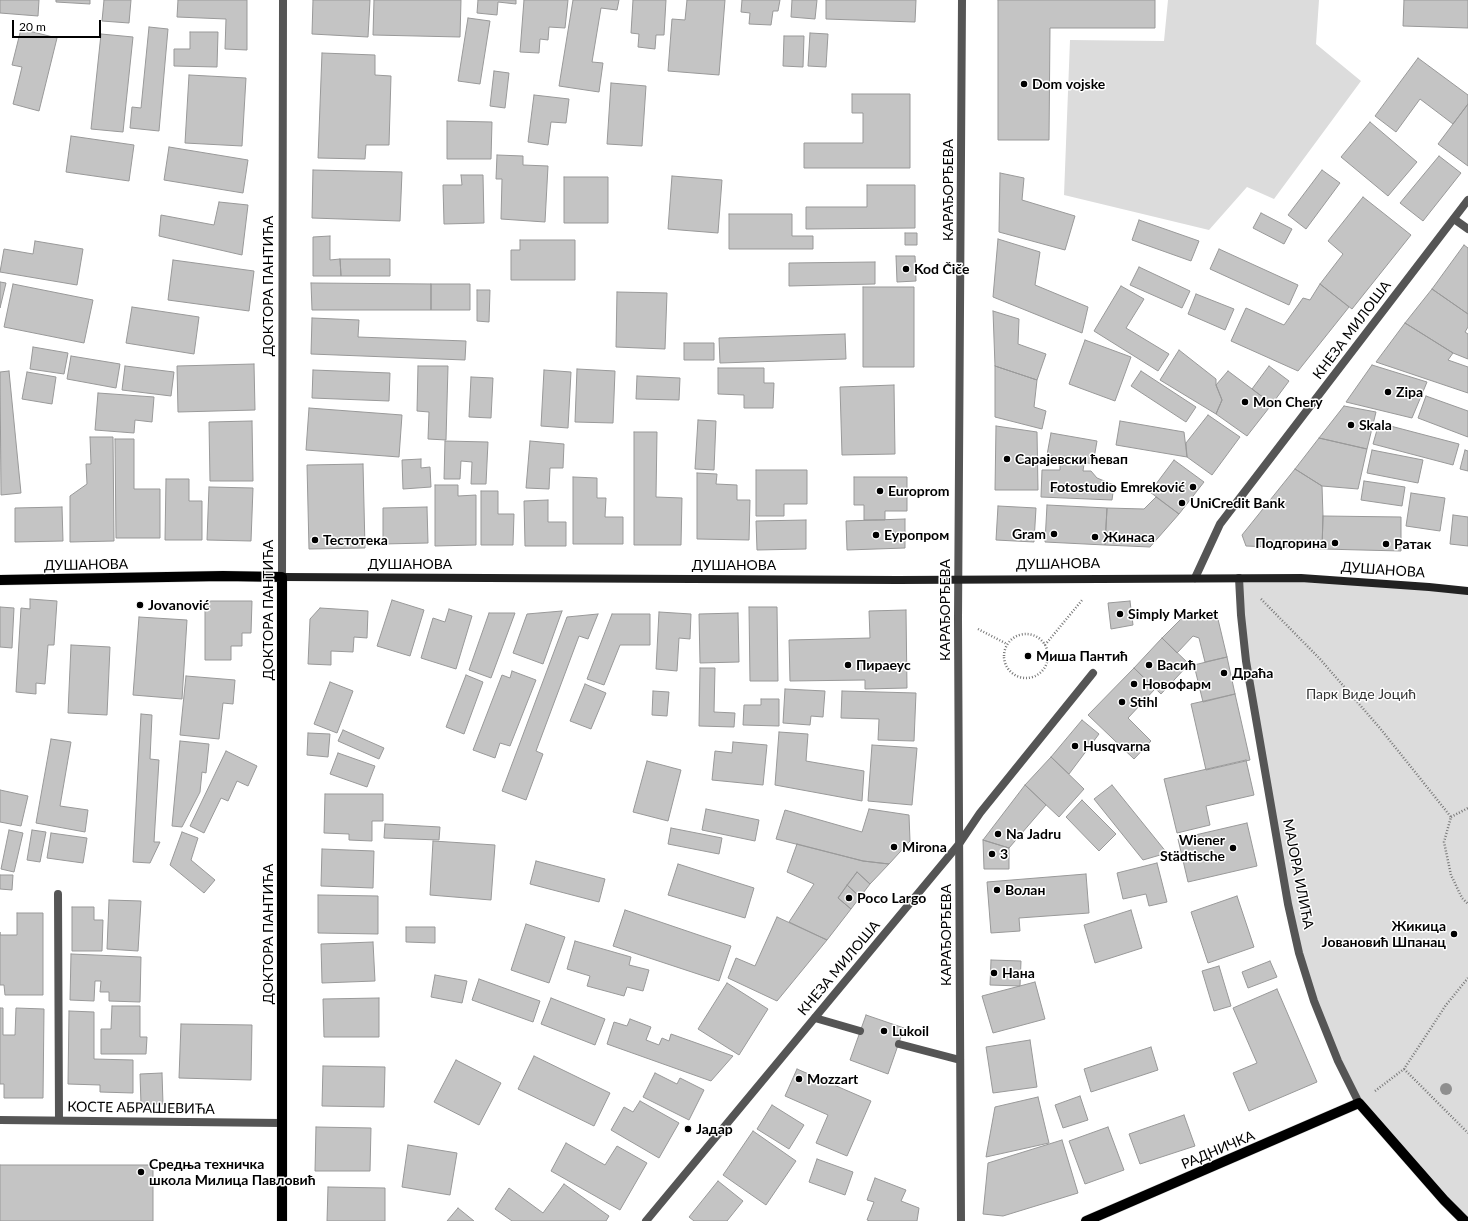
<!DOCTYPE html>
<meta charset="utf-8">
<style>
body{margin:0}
#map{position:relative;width:1468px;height:1221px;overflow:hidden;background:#fff;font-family:Lato,sans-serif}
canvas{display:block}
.scale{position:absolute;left:12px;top:20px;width:89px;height:18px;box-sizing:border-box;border:2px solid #000;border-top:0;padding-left:5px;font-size:12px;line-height:14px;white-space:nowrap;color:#000;-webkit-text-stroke:3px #fff;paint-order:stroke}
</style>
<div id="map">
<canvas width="1468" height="1221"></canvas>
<div class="scale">20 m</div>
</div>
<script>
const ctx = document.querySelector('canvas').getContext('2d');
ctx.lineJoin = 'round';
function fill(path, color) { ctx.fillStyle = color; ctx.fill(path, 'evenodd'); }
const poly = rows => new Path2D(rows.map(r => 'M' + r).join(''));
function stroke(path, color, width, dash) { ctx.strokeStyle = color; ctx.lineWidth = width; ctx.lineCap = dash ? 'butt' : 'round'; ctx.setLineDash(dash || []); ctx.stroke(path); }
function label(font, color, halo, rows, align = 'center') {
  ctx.font = font + ' Lato,sans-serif'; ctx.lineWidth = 3; ctx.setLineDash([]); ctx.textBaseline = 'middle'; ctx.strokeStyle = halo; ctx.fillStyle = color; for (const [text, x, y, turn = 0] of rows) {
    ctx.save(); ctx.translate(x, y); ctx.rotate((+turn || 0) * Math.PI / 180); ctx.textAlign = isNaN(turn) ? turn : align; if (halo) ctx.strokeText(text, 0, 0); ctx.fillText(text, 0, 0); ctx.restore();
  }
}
fill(poly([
 [1168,0,1319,0,1316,44,1361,81,1274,199,1247,187,1209,230,1064,195,1070,40,1164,41],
 [1239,578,1468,591,1468,1221,1359,1103,1346,1078,1299,953,1256,722]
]), '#dcdcdc');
const building = poly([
 [0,0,39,0,38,16,0,13,0,0],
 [56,0,90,0,90,4,56,2,56,0],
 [104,0,131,0,129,23,102,21,104,0],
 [178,0,247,0,247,50,225,49,226,19,177,17,178,0],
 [313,0,370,0,368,37,312,34,313,0],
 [374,0,461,0,460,37,373,35,374,0],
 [478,0,516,0,516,4,498,2,497,15,477,13,478,0],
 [524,0,568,0,565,28,549,27,548,40,540,39,539,53,520,52,524,0],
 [573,0,619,0,617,10,601,8,592,62,603,63,599,92,559,86,573,0],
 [633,0,666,0,664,35,656,35,655,49,638,47,639,34,631,33,633,0],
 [687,0,725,0,719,75,668,71,672,19,685,20,687,0],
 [742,0,780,0,778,11,773,11,771,25,749,24,750,13,741,12,742,0],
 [792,0,817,0,815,19,791,17,792,0],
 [826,0,916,0,915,22,826,19,826,0],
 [998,0,1155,0,1155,28,1050,28,1049,140,998,140,998,0],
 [1404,0,1468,0,1468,28,1403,26,1404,0],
 [468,18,490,21,480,84,458,81,468,18],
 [149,27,168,29,159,131,130,128,132,107,141,108,149,27],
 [21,29,57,38,39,111,13,104,22,67,12,65,21,29],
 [190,32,218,32,217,67,174,66,174,49,190,49,190,32],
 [810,33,828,34,826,67,808,66,810,33],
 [101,34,133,37,123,132,91,129,101,34],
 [784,36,804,36,803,67,783,66,784,36],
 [322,53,375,55,375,75,391,76,389,145,366,145,365,159,318,158,322,53],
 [1418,58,1468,95,1468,104,1453,124,1420,99,1396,132,1375,116,1418,58],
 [494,71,509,73,505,108,490,106,494,71],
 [189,75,246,78,242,146,185,143,189,75],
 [611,83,646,86,642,146,607,144,611,83],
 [852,94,910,94,910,168,804,168,804,143,863,143,863,113,852,113,852,94],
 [534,95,569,99,566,123,551,122,548,145,528,142,534,95],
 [1468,104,1468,166,1438,144,1468,104],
 [447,121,492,122,491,159,447,159,447,121],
 [1370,122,1417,162,1388,196,1341,157,1370,122],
 [71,136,134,145,129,181,66,172,71,136],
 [169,147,248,160,243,193,164,180,169,147],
 [497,155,523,156,523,165,548,166,545,222,501,219,502,179,496,179,497,155],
 [1439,156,1461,173,1423,221,1400,203,1439,156],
 [313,170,402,172,400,221,312,218,313,170],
 [1322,170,1340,183,1306,229,1288,215,1322,170],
 [1000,173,1024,178,1022,200,1075,216,1065,250,999,232,1000,173],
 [461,175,483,175,484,223,444,224,443,185,462,185,461,175],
 [672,176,722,180,718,233,668,229,672,176],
 [564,177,608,177,608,223,564,223,564,177],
 [867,185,915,185,915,228,806,229,806,207,867,207,867,185],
 [1363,197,1411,235,1352,309,1320,284,1343,254,1328,241,1363,197],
 [219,202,248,205,242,255,159,236,161,215,214,225,219,202],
 [1261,213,1292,229,1284,244,1253,228,1261,213],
 [729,214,792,214,792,236,813,236,813,249,729,249,729,214],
 [1139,220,1199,241,1191,261,1132,240,1139,220],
 [905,233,917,233,917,245,905,245,905,233],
 [330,236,330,260,340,259,341,276,313,276,313,237,330,236],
 [998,239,1040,252,1035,285,1088,307,1082,333,993,297,998,239],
 [520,240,575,240,575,280,511,280,511,250,520,250,520,240],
 [35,241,83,249,77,285,0,272,4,249,33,254,35,241],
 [1464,245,1468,248,1468,314,1432,289,1464,245],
 [1219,249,1298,285,1289,305,1210,269,1219,249],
 [896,256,915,256,916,281,897,282,896,256],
 [340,259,390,259,390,276,341,276,340,259],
 [173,260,254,271,249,311,168,300,173,260],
 [875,262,875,284,789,286,789,263,875,262],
 [1139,267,1190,291,1182,308,1130,285,1139,267],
 [0,282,6,283,0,308,0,282],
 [311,283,431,284,431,310,312,310,311,283],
 [13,284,93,300,84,343,4,327,13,284],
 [431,284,470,284,470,310,431,310,431,284],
 [1320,284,1349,307,1298,371,1231,341,1246,308,1284,325,1303,298,1310,300,1320,284],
 [1121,286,1144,299,1126,328,1169,354,1158,371,1094,331,1121,286],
 [863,287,914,287,914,367,863,367,863,287],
 [1432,289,1468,314,1468,327,1465,332,1468,334,1468,359,1453,353,1405,323,1432,289],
 [477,290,490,290,489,322,477,321,477,290],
 [617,292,667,293,665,349,616,347,617,292],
 [1196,294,1234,309,1225,330,1188,314,1196,294],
 [132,307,199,317,194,354,126,343,132,307],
 [993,311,1019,319,1018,344,1046,354,1037,380,995,366,993,311],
 [312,318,359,320,358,337,466,341,465,360,311,354,312,318],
 [1405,323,1453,353,1448,360,1468,367,1468,393,1376,362,1405,323],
 [845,334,846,359,720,363,719,338,845,334],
 [1085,340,1131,357,1115,401,1069,384,1085,340],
 [684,343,714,343,714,360,684,360,684,343],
 [33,347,68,353,64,374,30,369,33,347],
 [1179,350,1216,379,1216,385,1222,400,1216,414,1160,380,1179,350],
 [71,356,120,364,116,388,67,379,71,356],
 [254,364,255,410,178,412,177,366,254,364],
 [1372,365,1427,382,1412,418,1346,402,1372,365],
 [125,366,174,372,171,396,122,390,125,366],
 [418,366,448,366,446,440,428,439,429,412,417,411,418,366],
 [995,366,1037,380,1034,407,1046,411,1042,429,995,417,995,366],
 [1269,366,1289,381,1272,404,1252,389,1269,366],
 [718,368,764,368,764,383,774,383,773,408,744,408,744,395,718,394,718,368],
 [577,369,615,371,613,423,575,422,577,369],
 [313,370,390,373,389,401,312,398,313,370],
 [544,370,571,372,568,428,541,426,544,370],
 [9,371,21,493,1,495,0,372,9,371],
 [1141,371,1196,407,1186,422,1131,386,1141,371],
 [1228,371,1272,404,1247,436,1216,414,1222,400,1216,385,1228,371],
 [27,372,56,377,52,404,22,399,27,372],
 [637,376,680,378,679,400,636,399,637,376],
 [471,377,493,378,491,418,469,417,471,377],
 [894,385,895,454,842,455,840,387,894,385],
 [98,393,154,397,152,422,135,420,134,433,95,430,98,393],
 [1426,396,1468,411,1468,437,1418,418,1426,396],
 [1344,406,1376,412,1367,449,1319,438,1344,406],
 [309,408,402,415,399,457,306,450,309,408],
 [1208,415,1240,437,1212,475,1187,457,1186,443,1208,415],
 [698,420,716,421,714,470,695,469,698,420],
 [252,421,253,481,210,481,209,422,252,421],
 [1120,421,1184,432,1187,457,1116,445,1120,421],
 [1379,423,1459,444,1453,465,1373,444,1379,423],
 [996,426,1037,432,1038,490,995,490,996,426],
 [634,432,657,432,656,497,682,498,681,545,634,545,634,432],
 [1051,433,1097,441,1093,464,1047,455,1051,433],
 [90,437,113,437,114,541,70,542,70,496,87,484,86,464,91,464,90,437],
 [1319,438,1367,449,1358,489,1322,486,1295,469,1319,438],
 [115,439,134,439,134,489,160,489,160,538,116,538,115,439],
 [445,441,488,442,486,484,471,484,472,462,461,461,460,479,444,479,445,441],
 [530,441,564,444,563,468,550,468,549,489,526,488,530,441],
 [1372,450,1423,460,1418,483,1367,473,1372,450],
 [1465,450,1468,451,1468,471,1460,469,1465,450],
 [421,459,421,468,430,467,431,487,403,489,402,460,421,459],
 [1174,460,1204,482,1179,514,1150,492,1174,460],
 [1060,462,1084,464,1083,471,1091,471,1097,478,1114,485,1112,500,1041,497,1042,470,1060,470,1060,462],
 [363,464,365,548,309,549,307,465,363,464],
 [1295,469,1322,486,1323,516,1322,549,1246,546,1242,535,1295,469],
 [756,470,807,470,807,504,784,504,784,516,756,516,756,470],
 [697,473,717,474,716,484,737,485,737,500,750,500,749,540,697,539,697,473],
 [573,477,597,478,597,498,606,498,605,517,623,517,623,544,573,544,573,477],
 [854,477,907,477,907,511,885,511,885,520,864,520,864,505,854,505,854,477],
 [166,479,189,479,189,501,202,501,202,540,165,540,166,479],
 [1364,481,1405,487,1402,506,1361,500,1364,481],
 [435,485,458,485,458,496,476,495,476,545,435,546,435,485],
 [209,487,253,488,251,541,207,540,209,487],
 [481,491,498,491,498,514,514,514,513,545,481,545,481,491],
 [1411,493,1445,498,1440,531,1406,526,1411,493],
 [1156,497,1179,514,1150,547,1105,545,1107,508,1144,509,1156,497],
 [548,500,548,522,566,522,566,546,525,546,524,501,548,500],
 [1047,505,1107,508,1105,545,1045,542,1047,505],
 [998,506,1036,508,1034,542,996,540,998,506],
 [62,507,63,541,15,542,15,508,62,507],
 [427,507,428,543,383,544,383,508,427,507],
 [1453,515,1468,517,1468,546,1450,544,1453,515],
 [1323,516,1401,517,1401,551,1322,549,1323,516],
 [905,519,905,548,847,550,846,521,905,519],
 [806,520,806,549,757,550,756,521,806,520],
 [30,599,57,601,54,645,48,645,45,684,36,683,36,694,16,692,21,608,30,609,30,599],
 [392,600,424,610,410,656,377,646,392,600],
 [205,601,252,601,251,633,242,633,242,646,231,646,231,660,205,660,205,601],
 [1130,601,1133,625,1111,629,1108,603,1130,601],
 [0,607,14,608,12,648,0,647,0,607],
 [749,607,777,607,778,681,750,681,749,607],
 [320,608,368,611,367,638,354,637,353,652,331,651,331,665,308,664,310,619,320,608],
 [449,609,472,616,456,669,421,658,433,618,445,622,449,609],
 [906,610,907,688,865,689,865,680,790,681,789,640,870,638,869,611,906,610],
 [562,611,543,664,513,653,527,614,562,611],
 [1189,611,1217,615,1227,657,1205,662,1199,638,1193,636,1177,653,1162,638,1189,611],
 [659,612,691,614,690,639,679,638,677,671,656,669,659,612],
 [489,613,515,613,491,678,469,670,489,613],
 [738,613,739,662,700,663,699,614,738,613],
 [598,614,588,639,579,636,536,751,543,754,526,800,502,791,567,617,598,614],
 [612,614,650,614,650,645,620,645,604,685,587,679,612,614],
 [139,617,187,620,182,699,133,695,139,617],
 [1162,638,1189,664,1161,694,1134,668,1162,638],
 [71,645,110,647,107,715,68,713,71,645],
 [1227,657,1235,694,1203,702,1194,665,1227,657],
 [700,668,715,668,714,712,735,713,734,727,699,726,700,668],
 [1134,668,1155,689,1128,718,1151,741,1134,759,1088,715,1134,668],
 [512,671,536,680,510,746,500,743,495,758,473,750,502,675,510,678,512,671],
 [466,675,483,682,464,734,446,727,466,675],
 [186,676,235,680,233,704,223,703,219,739,180,735,186,676],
 [330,682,353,691,337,733,314,724,330,682],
 [585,684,606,693,591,729,570,721,585,684],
 [785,689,825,691,823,717,811,716,810,725,783,723,785,689],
 [653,691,669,692,667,716,652,715,653,691],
 [842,691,916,693,914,741,878,740,879,719,841,718,842,691],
 [1235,694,1250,760,1206,770,1191,704,1235,694],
 [761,699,779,699,779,726,743,725,744,705,761,705,761,699],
 [141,714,152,715,150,759,159,760,154,842,160,842,150,863,133,862,141,714],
 [1082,720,1099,734,1069,774,1051,757,1082,720],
 [343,730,384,748,379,759,338,741,343,730],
 [779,732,808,734,806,761,864,771,862,801,775,785,779,732],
 [308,733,330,734,328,757,307,755,308,733],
 [51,739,71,742,60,806,88,810,85,832,36,823,51,739],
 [180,741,209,744,206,773,202,772,200,792,182,827,172,826,180,741],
 [733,742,767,745,763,785,712,780,715,751,732,753,733,742],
 [872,745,917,748,912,805,868,801,872,745],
 [226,751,257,766,248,786,237,781,228,801,221,798,204,833,190,826,226,751],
 [338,753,375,766,367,787,330,774,338,753],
 [1051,757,1084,789,1059,817,1025,785,1051,757],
 [1246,760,1254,795,1206,806,1210,825,1177,833,1164,779,1246,760],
 [647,761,681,770,668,821,633,812,647,761],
 [1025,785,1046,805,1009,848,983,840,1025,785],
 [1112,785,1167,853,1143,860,1094,799,1112,785],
 [0,790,28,796,21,826,0,822,0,790],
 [325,794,383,794,383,821,372,821,372,841,349,840,349,834,324,833,325,794],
 [1082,800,1116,834,1099,851,1066,817,1082,800],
 [706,809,759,820,755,841,702,830,706,809],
 [869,809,909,815,910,841,889,864,863,861,776,839,785,810,862,832,869,809],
 [1247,823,1257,866,1188,882,1178,839,1247,823],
 [385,824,440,827,439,840,384,838,385,824],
 [671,828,722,838,719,854,668,844,671,828],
 [9,830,23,833,14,872,1,869,9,830],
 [32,830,46,832,40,862,27,860,32,830],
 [182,832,198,838,191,860,215,880,204,893,170,865,182,832],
 [51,833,87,838,83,863,47,858,51,833],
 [983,840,1009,848,1009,869,984,869,983,840],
 [433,841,495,845,491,900,430,895,433,841],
 [797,844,863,861,889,864,870,884,857,872,838,898,851,909,827,940,789,922,814,884,787,872,797,844],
 [322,849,374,851,373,888,321,886,322,849],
 [536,861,605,879,599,902,530,884,536,861],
 [1157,863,1167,902,1149,906,1146,894,1123,899,1117,873,1157,863],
 [678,864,754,888,745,918,668,895,678,864],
 [857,872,870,884,860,897,847,885,857,872],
 [1086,874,1089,913,1019,918,1020,931,991,933,987,882,1086,874],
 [0,875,13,875,12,890,0,889,0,875],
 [847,885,860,897,851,909,838,898,847,885],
 [318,895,378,896,378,934,318,933,318,895],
 [1237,896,1254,947,1208,963,1191,912,1237,896],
 [109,900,141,901,138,951,107,949,109,900],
 [72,907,94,907,94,920,103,920,102,951,72,951,72,907],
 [625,910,731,946,719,981,613,946,625,910],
 [1131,910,1142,948,1095,963,1084,925,1131,910],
 [17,913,43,913,43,995,5,995,4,985,0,985,0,932,0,935,17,935,17,913],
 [777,917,827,940,777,1001,728,978,736,958,755,966,777,917],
 [526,924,565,937,549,983,511,970,526,924],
 [406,927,435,927,435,943,406,942,406,927],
 [575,941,631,957,629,965,649,970,643,991,627,987,624,996,587,986,590,976,567,969,575,941],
 [373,942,375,981,322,983,321,944,373,942],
 [71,954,141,957,140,1002,109,1001,109,992,100,992,101,981,95,981,94,1001,70,1000,71,954],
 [991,960,1021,961,1020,986,990,985,991,960],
 [1270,961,1277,977,1248,988,1242,972,1270,961],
 [1219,966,1231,1006,1214,1011,1202,971,1219,966],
 [435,975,467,981,462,1003,431,997,435,975],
 [479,979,540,1001,533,1022,472,1000,479,979],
 [1035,982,1045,1019,993,1033,982,996,1035,982],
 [727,983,768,1009,739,1055,698,1029,727,983],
 [1277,989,1317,1082,1249,1111,1233,1073,1257,1063,1233,1008,1277,989],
 [379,998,379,1037,324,1037,323,999,379,998],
 [551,998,605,1019,595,1045,541,1024,551,998],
 [112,1006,140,1006,140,1037,147,1037,146,1054,101,1054,101,1029,111,1029,112,1006],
 [0,1008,3,1008,3,1035,15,1035,16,1008,44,1009,43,1098,4,1098,4,1084,0,1084,0,1008],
 [69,1011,94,1012,94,1059,133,1060,133,1093,100,1092,100,1085,68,1084,69,1011],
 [866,1015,904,1028,888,1074,850,1060,866,1015],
 [630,1019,651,1027,646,1040,659,1045,662,1038,669,1041,671,1034,733,1056,711,1081,607,1044,614,1022,627,1026,630,1019],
 [181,1024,252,1025,251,1080,179,1078,181,1024],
 [1030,1040,1037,1087,993,1093,986,1047,1030,1040],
 [1151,1047,1158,1070,1091,1092,1084,1069,1151,1047],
 [534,1056,610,1093,594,1126,518,1089,534,1056],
 [456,1060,501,1083,479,1125,434,1102,456,1060],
 [323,1066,385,1067,384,1107,322,1106,323,1066],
 [797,1069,871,1101,847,1156,816,1143,828,1115,785,1096,797,1069],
 [162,1073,163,1104,141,1104,140,1074,162,1073],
 [655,1073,677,1084,680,1078,704,1090,689,1120,643,1097,655,1073],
 [1080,1096,1088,1120,1063,1128,1055,1105,1080,1096],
 [1038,1097,1049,1143,986,1157,995,1107,1038,1097],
 [640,1101,679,1123,659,1158,611,1130,624,1107,633,1112,640,1101],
 [772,1105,804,1125,789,1149,757,1129,772,1105],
 [1184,1115,1195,1146,1140,1164,1129,1134,1184,1115],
 [316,1127,371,1128,370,1171,315,1171,316,1127],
 [1108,1127,1124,1170,1085,1184,1069,1141,1108,1127],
 [753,1131,796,1161,766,1205,723,1175,753,1131],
 [1062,1140,1078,1193,1003,1216,983,1214,988,1163,1062,1140],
 [566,1143,605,1165,617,1146,647,1163,620,1210,551,1171,566,1143],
 [408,1145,457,1153,450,1195,402,1187,408,1145],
 [817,1159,853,1172,845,1195,809,1182,817,1159],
 [0,1165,153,1165,153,1221,0,1221,0,1165],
 [875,1178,906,1190,901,1201,919,1208,917,1221,870,1221,867,1220,874,1202,867,1200,875,1178],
 [718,1181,743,1201,727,1221,694,1221,689,1217,718,1181],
 [564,1184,609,1216,606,1221,512,1221,495,1209,509,1188,543,1213,564,1184],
 [328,1187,385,1188,385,1221,327,1221,328,1187],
 [458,1208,474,1221,447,1221,458,1208]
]);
fill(building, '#c4c4c4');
stroke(building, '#999', 1);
const primary = poly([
 [0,580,223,576,282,577,282,1221],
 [1086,1221,1359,1103,1444,1200,1465,1221]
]);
stroke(primary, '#dbdbdb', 11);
stroke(poly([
 [1261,599,1320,659,1379,727,1451,817,1444,842,1451,875,1462,898,1468,904],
 [978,629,1007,644],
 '1004 656a22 22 0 1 1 44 0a22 22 0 1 1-44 0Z',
 [1045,645,1083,599],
 [1451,817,1468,808],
 [1404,1069,1468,1133],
 [1375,1091,1404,1069,1446,1005,1468,978]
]), '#777', 2.5, [1, 2]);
stroke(poly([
 [1454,219,1468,229],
 [58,894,59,1120],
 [815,1018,860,1031],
 [899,1044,960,1060]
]), '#555', 8);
stroke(poly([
 [1195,578,1220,524,1468,200]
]), '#555', 8);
stroke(poly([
 [0,1120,282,1123],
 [646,1221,959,844,980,813,1093,673]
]), '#555', 8);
stroke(poly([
 [282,577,283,0],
 [1239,578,1241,615,1246,661,1288,904,1299,953,1314,1001,1338,1061,1359,1103],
 [961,1221,958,619,962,0]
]), '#555', 8);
stroke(poly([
 [282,577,898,580,1301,578,1429,587,1468,591]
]), '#222', 8);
stroke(primary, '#000', 10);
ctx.fillStyle = '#8f8f8f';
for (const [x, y] of [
 [1446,1089]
]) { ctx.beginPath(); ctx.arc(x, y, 6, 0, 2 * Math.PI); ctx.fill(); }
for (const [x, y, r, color] of [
 [1024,84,4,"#000"],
 [906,269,4,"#000"],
 [1388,392,4,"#000"],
 [1245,402,4,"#000"],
 [1351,425,4,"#000"],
 [1007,459,4,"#000"],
 [1193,487,4,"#000"],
 [880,491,4,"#000"],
 [1182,503,4,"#000"],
 [1054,534,4,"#000"],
 [876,535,4,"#000"],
 [1095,537,4,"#000"],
 [315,540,4,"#000"],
 [1335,543,4,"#000"],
 [1386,544,4,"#000"],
 [140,605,4,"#000"],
 [1120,614,4,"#000"],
 [1028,656,4,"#000"],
 [848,665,4,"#000"],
 [1149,665,4,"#000"],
 [1224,673,4,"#000"],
 [1134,684,4,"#000"],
 [1122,702,4,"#000"],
 [1075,746,4,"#000"],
 [998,834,4,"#000"],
 [894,847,4,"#000"],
 [1233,848,4,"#000"],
 [992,854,4,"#000"],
 [997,890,4,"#000"],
 [849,898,4,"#000"],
 [1454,934,4,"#000"],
 [994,973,4,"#000"],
 [884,1031,4,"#000"],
 [799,1079,4,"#000"],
 [688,1129,4,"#000"],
 [141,1172,4,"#000"]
]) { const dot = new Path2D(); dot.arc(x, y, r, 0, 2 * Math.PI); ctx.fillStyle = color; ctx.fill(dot); stroke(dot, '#fff', 1.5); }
label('bold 14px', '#000', '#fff', [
 ["Dom vojske",1032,84],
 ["Kod Čiče",914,269],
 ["Zipa",1396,392],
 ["Mon Chery",1253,402],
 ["Skala",1359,425],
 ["Сарајевски ћевап",1015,459],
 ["Fotostudio Emreković",1185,487,"right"],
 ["Europrom",888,491],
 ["UniCredit Bank",1190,503],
 ["Gram",1046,534,"right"],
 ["Еуропром",884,535],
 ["Жинаса",1103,537],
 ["Тестотека",323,540],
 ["Подгорина",1327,543,"right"],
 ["Ратак",1394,544],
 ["Jovanović",148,605],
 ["Simply Market",1128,614],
 ["Миша Пантић",1036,656],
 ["Пираеус",856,665],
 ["Васић",1157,665],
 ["Драћа",1232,673],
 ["Новофарм",1142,684],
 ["Stihl",1130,702],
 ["Husqvarna",1083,746],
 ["Na Jadru",1006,834],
 ["Wiener",1225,840,"right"],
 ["Städtische",1225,856,"right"],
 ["Mirona",902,847],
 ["3",1000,854],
 ["Волан",1005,890],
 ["Poco Largo",857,898],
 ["Жикица",1446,926,"right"],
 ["Јовановић Шпанац",1446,942,"right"],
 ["Нана",1002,973],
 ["Lukoil",892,1031],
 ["Mozzart",807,1079],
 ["Јадар",696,1129],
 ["Средња техничка",149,1164],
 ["школа Милица Павловић",149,1180]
], 'left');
label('14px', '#000', '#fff', [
 ["КАРАЂОРЂЕВА",948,190,-90],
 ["ДОКТОРА ПАНТИЋА",268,286,-90],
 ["КНЕЗА МИЛОША",1352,330,-53],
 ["ДУШАНОВА",410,564],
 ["ДУШАНОВА",1058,564,-1],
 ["ДУШАНОВА",86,565,-1],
 ["ДУШАНОВА",734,565],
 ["ДУШАНОВА",1383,570,4],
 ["ДОКТОРА ПАНТИЋА",268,610,-90],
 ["КАРАЂОРЂЕВА",945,610,-90],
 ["МАЈОРА ИЛИЋА",1298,874,79],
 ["ДОКТОРА ПАНТИЋА",268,934,-90],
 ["КАРАЂОРЂЕВА",946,935,-90],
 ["КНЕЗА МИЛОША",839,968,-50],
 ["КОСТЕ АБРАШЕВИЋА",141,1108,1],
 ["РАДНИЧКА",1218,1150,-23]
]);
label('14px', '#333', '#fff', [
 ["Парк Виде Јоцић",1361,694]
]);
</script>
